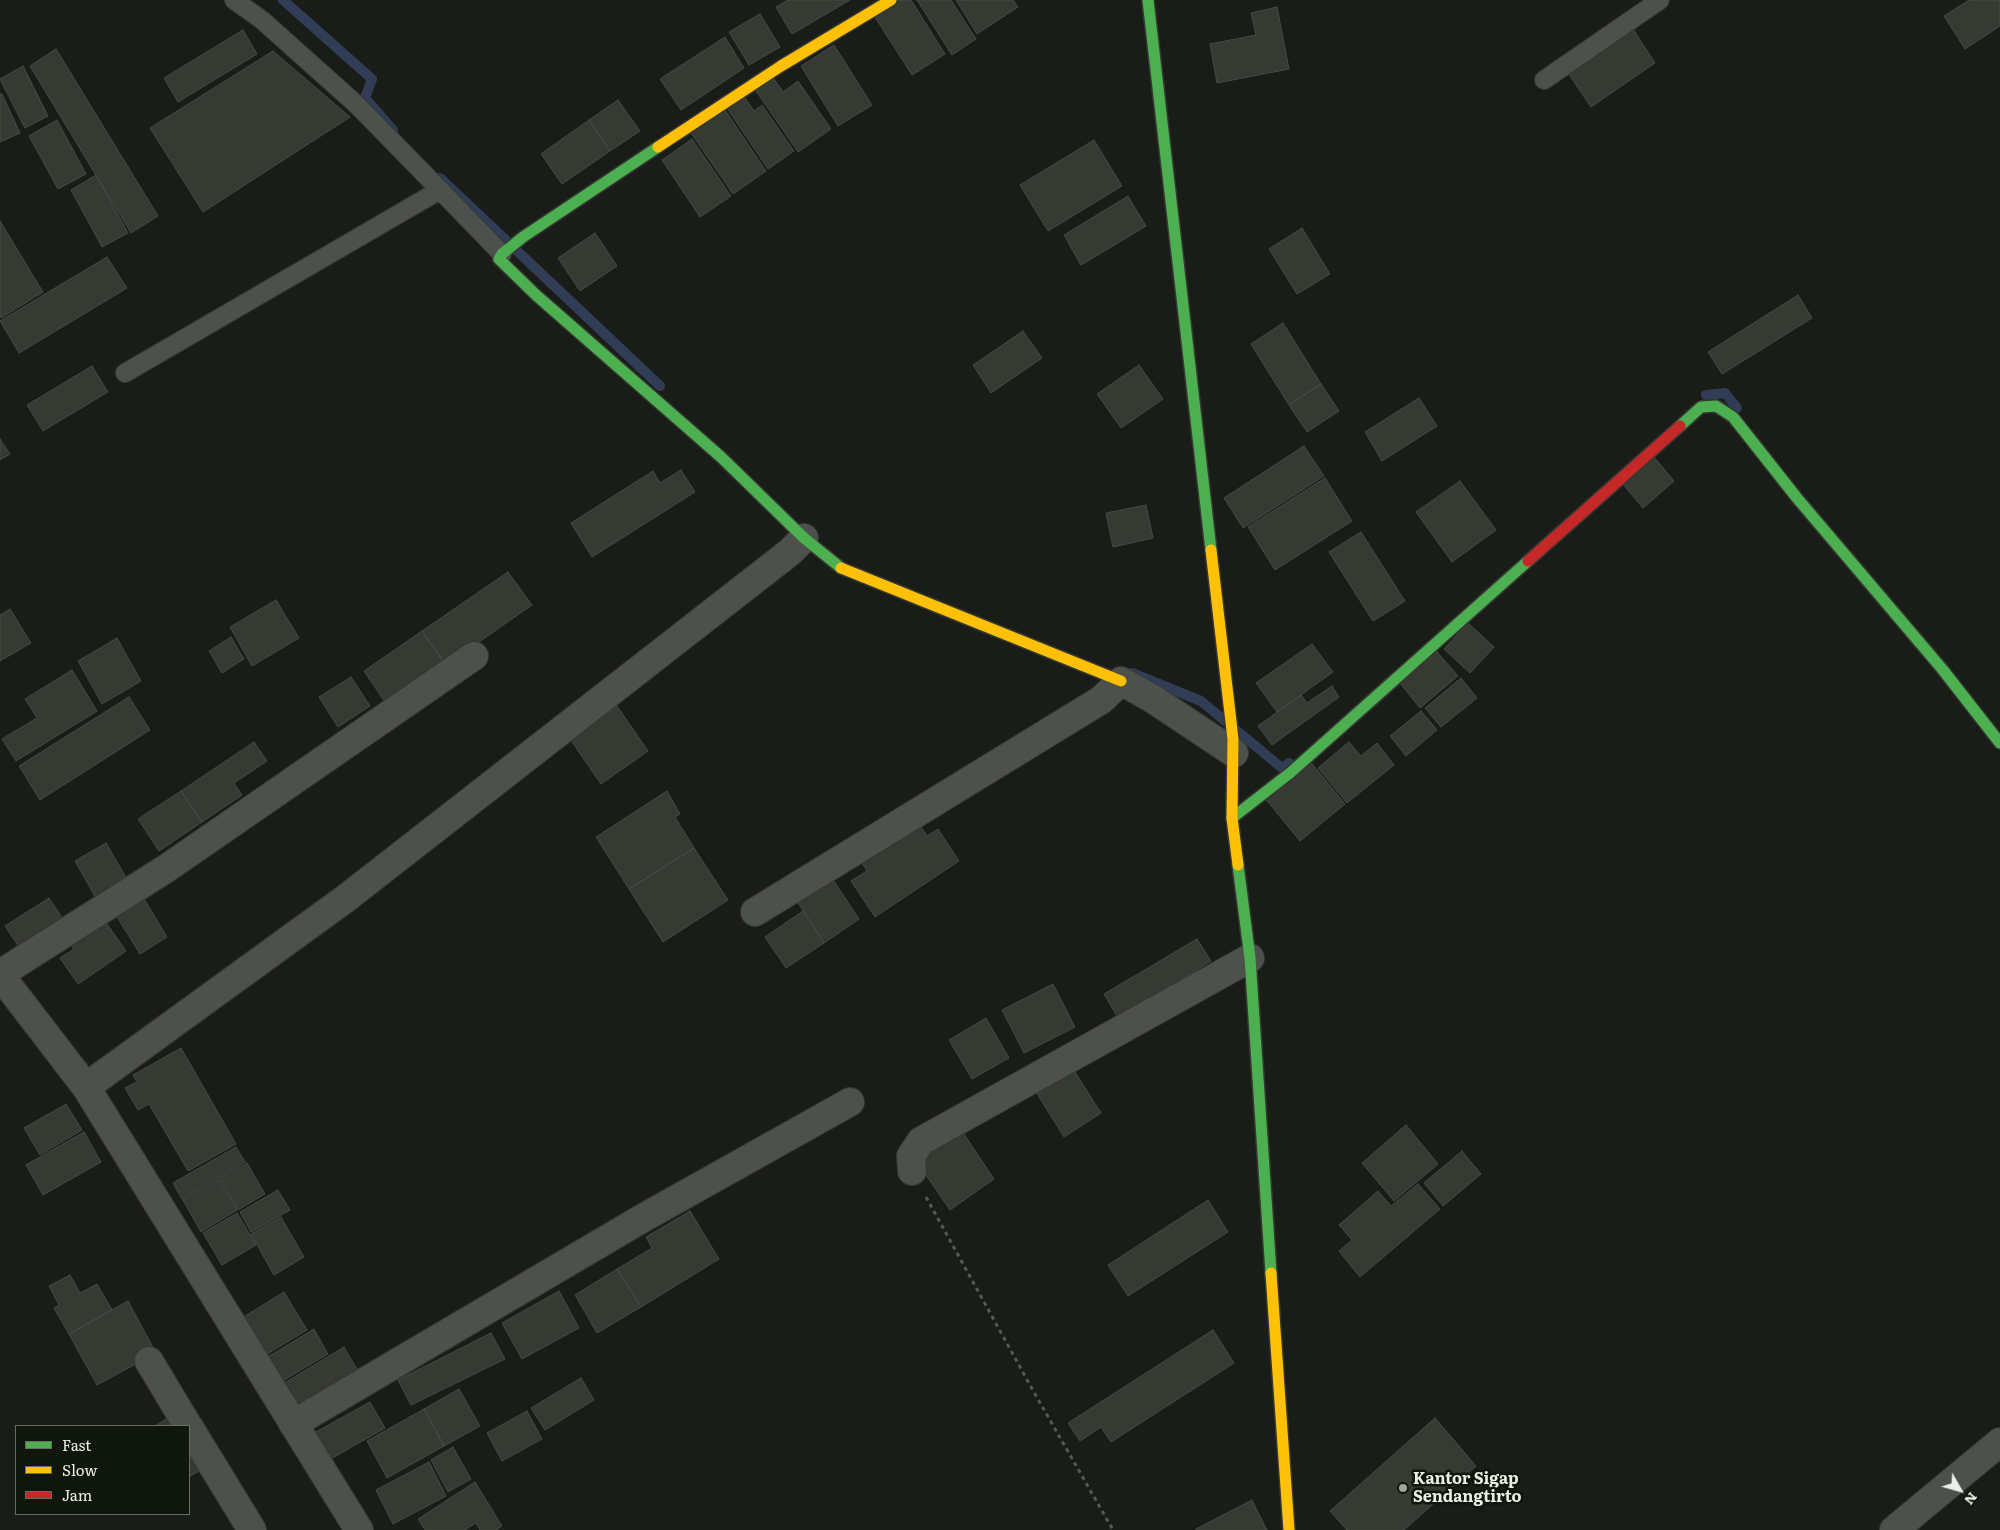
<!DOCTYPE html>
<style>
body{margin:0}
#map{position:relative;width:2000px;height:1530px;overflow:hidden;background:#191c17;font-family:Literata,serif}
canvas{display:block}
.legend{position:absolute;left:15px;top:1425px;width:175px;height:90px;box-sizing:border-box;background:#0f160b;border:1px solid #676d63;margin:0;padding:6px 9px;list-style:none;font-size:15px;color:#eaefe7}
.legend li{display:flex;align-items:center;gap:10px;height:25px}
.legend b{width:25px;border:1px solid #676d63}
.north{position:absolute;left:1935px;top:1465px;width:50px;height:50px;-webkit-text-stroke:4px #0f160b;paint-order:stroke;rotate:128deg;font-size:14px;font-weight:700;line-height:20px;text-align:center;color:#eaefe7}
.north::after{content:'';display:block;margin:auto;width:18px;height:22px;background:#eaefe7;clip-path:polygon(50% 0,100% 100%,50% 72%,0 100%)}
</style>
<div id="map">
<canvas width="2000" height="1530"></canvas>
<ul class="legend">
<li><b style="height:6px;background:#4caf50"></b>Fast</li>
<li><b style="height:6px;background:#ffc107"></b>Slow</li>
<li><b style="height:6px;background:#c62828"></b>Jam</li>
</ul>
<div class="north">N</div>
</div>
<script>
const ctx = document.querySelector('canvas').getContext('2d');
ctx.lineJoin = 'round';
const poly = rows => new Path2D(rows.map(r => 'M' + r).join(''));
function stroke(path, color, width, dash) { ctx.strokeStyle = color; ctx.lineWidth = width; ctx.lineCap = dash ? 'butt' : 'round'; ctx.setLineDash(dash || []); ctx.stroke(path); }
function fill(path, color) { ctx.fillStyle = color; ctx.fill(path, 'evenodd'); }
function label(font, color, halo, rows, align = 'center') {
  ctx.font = font + ' Literata,serif'; ctx.lineWidth = 5; ctx.setLineDash([]); ctx.textBaseline = 'middle'; ctx.strokeStyle = halo; ctx.fillStyle = color; for (const [text, x, y, turn = 0] of rows) {
    ctx.save(); ctx.translate(x, y); ctx.rotate((+turn || 0) * Math.PI / 180); ctx.textAlign = isNaN(turn) ? turn : align; if (halo) ctx.strokeText(text, 0, 0); ctx.fillText(text, 0, 0); ctx.restore();
  }
}
stroke(poly([
 [283,0,372,79,365,98,393,130],
 [440,178,660,386],
 [1706,395,1725,393,1737,408],
 [1132,673,1201,701,1225,721],
 [1236,730,1282,768,1289,763]
]), '#313d56', 10);
const building = poly([
 [788,0,850,0,792,34,776,7,788,0],
 [894,0,911,0,945,54,912,75,873,14,894,0],
 [917,0,951,0,976,39,952,55,917,0],
 [956,0,1013,0,1018,7,977,34,956,0],
 [1969,0,2000,0,2000,26,1965,49,1944,16,1969,0],
 [1277,7,1289,69,1217,83,1210,44,1256,35,1251,13,1277,7],
 [760,14,780,47,749,65,729,32,760,14],
 [1633,29,1655,63,1591,107,1568,73,1633,29],
 [243,30,257,54,178,102,164,78,243,30],
 [725,37,744,68,681,110,660,79,725,37],
 [834,45,872,105,838,126,801,66,834,45],
 [56,49,158,216,131,233,30,66,56,49],
 [273,51,350,117,203,212,150,128,273,51],
 [23,66,48,116,25,128,0,79,23,66],
 [774,79,783,92,798,81,831,129,798,152,756,91,774,79],
 [742,93,754,111,762,105,794,151,768,169,725,105,742,93],
 [0,94,2,94,20,133,0,142,0,94],
 [618,100,640,131,610,151,589,120,618,100],
 [725,110,766,171,733,194,691,133,725,110],
 [57,120,86,174,58,189,29,136,57,120],
 [589,120,610,151,562,184,541,154,589,120],
 [692,139,731,196,700,217,662,160,692,139],
 [1094,140,1122,186,1048,231,1020,185,1094,140],
 [96,175,128,233,102,247,71,190,96,175],
 [1128,196,1146,226,1081,265,1064,235,1128,196],
 [0,221,43,292,1,318,0,316,0,221],
 [1302,228,1330,274,1297,294,1269,249,1302,228],
 [595,233,617,266,580,291,558,258,595,233],
 [107,257,127,288,19,353,0,321,107,257],
 [1798,295,1812,318,1722,374,1708,352,1798,295],
 [1283,323,1321,384,1289,405,1251,344,1283,323],
 [1023,331,1042,358,991,393,973,365,1023,331],
 [1139,365,1163,399,1121,428,1097,394,1139,365],
 [92,366,108,392,43,431,27,405,92,366],
 [1321,384,1339,411,1307,432,1289,405,1321,384],
 [1419,398,1437,426,1382,461,1365,432,1419,398],
 [0,439,10,454,0,460,0,439],
 [1304,446,1324,476,1243,528,1224,498,1304,446],
 [1653,456,1674,481,1643,508,1622,483,1653,456],
 [681,470,695,492,592,557,571,523,653,471,660,483,681,470],
 [1325,478,1352,521,1275,570,1248,527,1325,478],
 [1460,481,1496,530,1452,562,1416,512,1460,481],
 [1146,505,1153,538,1113,547,1106,513,1146,505],
 [1361,532,1405,601,1373,621,1329,552,1361,532],
 [508,572,532,605,446,665,422,631,508,572],
 [276,600,299,638,252,666,230,627,276,600],
 [10,609,31,643,0,661,0,615,10,609],
 [1468,623,1494,647,1470,673,1444,649,1468,623],
 [422,631,446,665,387,705,364,671,422,631],
 [231,637,244,659,222,673,209,651,231,637],
 [117,638,141,681,102,704,78,661,117,638],
 [1312,644,1333,672,1277,712,1256,683,1312,644],
 [1437,652,1458,676,1420,708,1400,683,1437,652],
 [72,670,97,711,16,761,2,739,37,718,25,699,72,670],
 [351,677,370,706,338,727,319,697,351,677],
 [1461,678,1477,698,1441,727,1425,708,1461,678],
 [1332,686,1339,697,1272,745,1258,726,1301,695,1307,703,1332,686],
 [129,697,150,730,40,800,19,766,129,697],
 [617,706,648,751,601,784,570,739,617,706],
 [1421,711,1437,730,1406,756,1390,736,1421,711],
 [254,742,267,761,234,783,242,795,202,822,181,791,254,742],
 [1349,742,1361,756,1377,743,1394,765,1347,803,1318,768,1349,742],
 [1309,760,1345,804,1300,841,1264,797,1309,760],
 [181,791,202,822,159,851,138,819,181,791],
 [667,791,680,814,675,817,694,848,629,889,596,837,667,791],
 [916,820,927,836,938,829,959,861,875,917,851,881,867,871,859,858,916,820],
 [106,843,128,881,97,900,75,861,106,843],
 [694,848,728,900,663,942,629,889,694,848],
 [828,872,859,919,824,943,793,895,828,872],
 [140,892,167,937,140,954,112,909,140,892],
 [49,898,65,922,21,950,5,926,49,898],
 [803,911,824,943,786,968,765,937,803,911],
 [100,914,126,951,78,984,60,958,74,949,66,939,100,914],
 [1197,939,1211,961,1118,1018,1104,994,1197,939],
 [1053,984,1075,1027,1024,1053,1002,1010,1053,984],
 [986,1018,1009,1058,972,1079,949,1040,986,1018],
 [181,1048,236,1144,188,1171,149,1104,138,1110,125,1088,137,1082,133,1075,181,1048],
 [1070,1064,1101,1113,1064,1137,1033,1087,1070,1064],
 [66,1104,82,1130,40,1155,24,1128,66,1104],
 [1406,1125,1438,1164,1394,1201,1362,1163,1406,1125],
 [962,1131,994,1179,950,1210,917,1162,962,1131],
 [84,1132,101,1162,43,1195,26,1165,84,1132],
 [236,1147,245,1162,182,1199,173,1183,236,1147],
 [1462,1151,1481,1174,1443,1206,1424,1183,1462,1151],
 [247,1163,265,1194,238,1210,220,1178,247,1163],
 [219,1179,237,1210,201,1232,183,1200,219,1179],
 [1418,1184,1440,1209,1360,1277,1339,1251,1352,1240,1339,1225,1378,1191,1391,1206,1418,1184],
 [278,1190,290,1210,251,1232,240,1212,278,1190],
 [1208,1200,1228,1232,1128,1296,1108,1265,1208,1200],
 [690,1211,719,1259,641,1307,617,1269,652,1248,646,1237,690,1211],
 [237,1213,256,1245,222,1265,203,1233,237,1213],
 [281,1217,304,1257,274,1275,251,1234,281,1217],
 [617,1269,641,1307,597,1333,575,1295,617,1269],
 [70,1275,80,1293,97,1284,112,1310,69,1334,54,1308,59,1305,49,1286,70,1275],
 [559,1291,579,1328,522,1359,502,1323,559,1291],
 [284,1292,307,1330,264,1356,242,1318,284,1292],
 [128,1301,156,1353,97,1385,69,1334,128,1301],
 [314,1329,328,1354,281,1382,266,1358,314,1329],
 [1213,1330,1234,1363,1111,1442,1101,1427,1080,1441,1068,1423,1213,1330],
 [491,1333,505,1359,411,1405,398,1380,491,1333],
 [344,1347,358,1371,295,1409,281,1385,344,1347],
 [581,1378,594,1400,545,1430,531,1408,581,1378],
 [459,1389,480,1426,444,1446,424,1409,459,1389],
 [370,1402,385,1428,329,1460,314,1433,370,1402],
 [424,1409,444,1446,387,1478,367,1441,424,1409],
 [527,1411,542,1439,502,1461,487,1433,527,1411],
 [176,1413,183,1426,155,1426,176,1413],
 [1435,1418,1476,1466,1404,1530,1347,1530,1330,1511,1435,1418],
 [189,1435,207,1466,189,1477,189,1435],
 [453,1447,471,1479,448,1492,431,1460,453,1447],
 [429,1462,446,1496,393,1524,376,1490,429,1462],
 [475,1482,502,1526,496,1530,480,1530,476,1523,465,1530,425,1530,418,1519,475,1482],
 [1252,1500,1267,1530,1196,1530,1196,1529,1252,1500]
]);
fill(building, '#363a32');
stroke(building, '#474a45', 1);
const lane = poly([
 [234,0,262,20,357,105,440,190],
 [1544,80,1660,0],
 [125,373,440,190,502,254]
]);
const street = poly([
 [755,912,1101,700,1121,681,1153,699,1234,753],
 [0,974,167,868,474,656],
 [0,975,86,1087,359,1530],
 [86,1087,345,899,790,552,804,538],
 [912,1171,911,1156,921,1141,1250,958],
 [149,1361,188,1426],
 [293,1424,643,1218,850,1102],
 [189,1427,252,1530],
 [1894,1530,2000,1442]
]);
const fast = poly([
 [1148,0,1211,550],
 [658,147,523,237,502,254,499,259,536,295,721,457,804,538,841,568],
 [1680,426,1701,407,1716,406,1733,417,1797,498,1943,670,2000,743],
 [1232,818,1290,773,1528,561],
 [1238,865,1250,958,1271,1273]
]);
const slow = poly([
 [658,147,781,66,891,0],
 [1211,550,1233,739,1232,818,1238,865],
 [841,568,1121,681],
 [1271,1273,1289,1530]
]);
const jam = poly([
 [1528,561,1680,426]
]);
stroke(lane, '#363834', 20);
stroke(street, '#363834', 30);
stroke(fast, '#363834', 14);
stroke(slow, '#363834', 14);
stroke(jam, '#363834', 14);
stroke(poly([
 [926,1197,1031,1387,1113,1530]
]), '#555853', 3, [4, 4]);
stroke(lane, '#4d504c', 18);
stroke(street, '#4d504c', 28);
stroke(fast, '#4caf50', 11);
stroke(slow, '#ffc107', 11);
stroke(jam, '#c62828', 11);
for (const [x, y, r, color] of [
 [1403,1488,5,"#a1a59e"]
]) { const dot = new Path2D(); dot.arc(x, y, r, 0, 2 * Math.PI); ctx.fillStyle = color; ctx.fill(dot); stroke(dot, '#0f160b', 2); }
label('bold 16px', '#eaefe7', '#0f160b', [
 ["Kantor Sigap",1413,1479],
 ["Sendangtirto",1413,1497]
], 'left');
</script>
